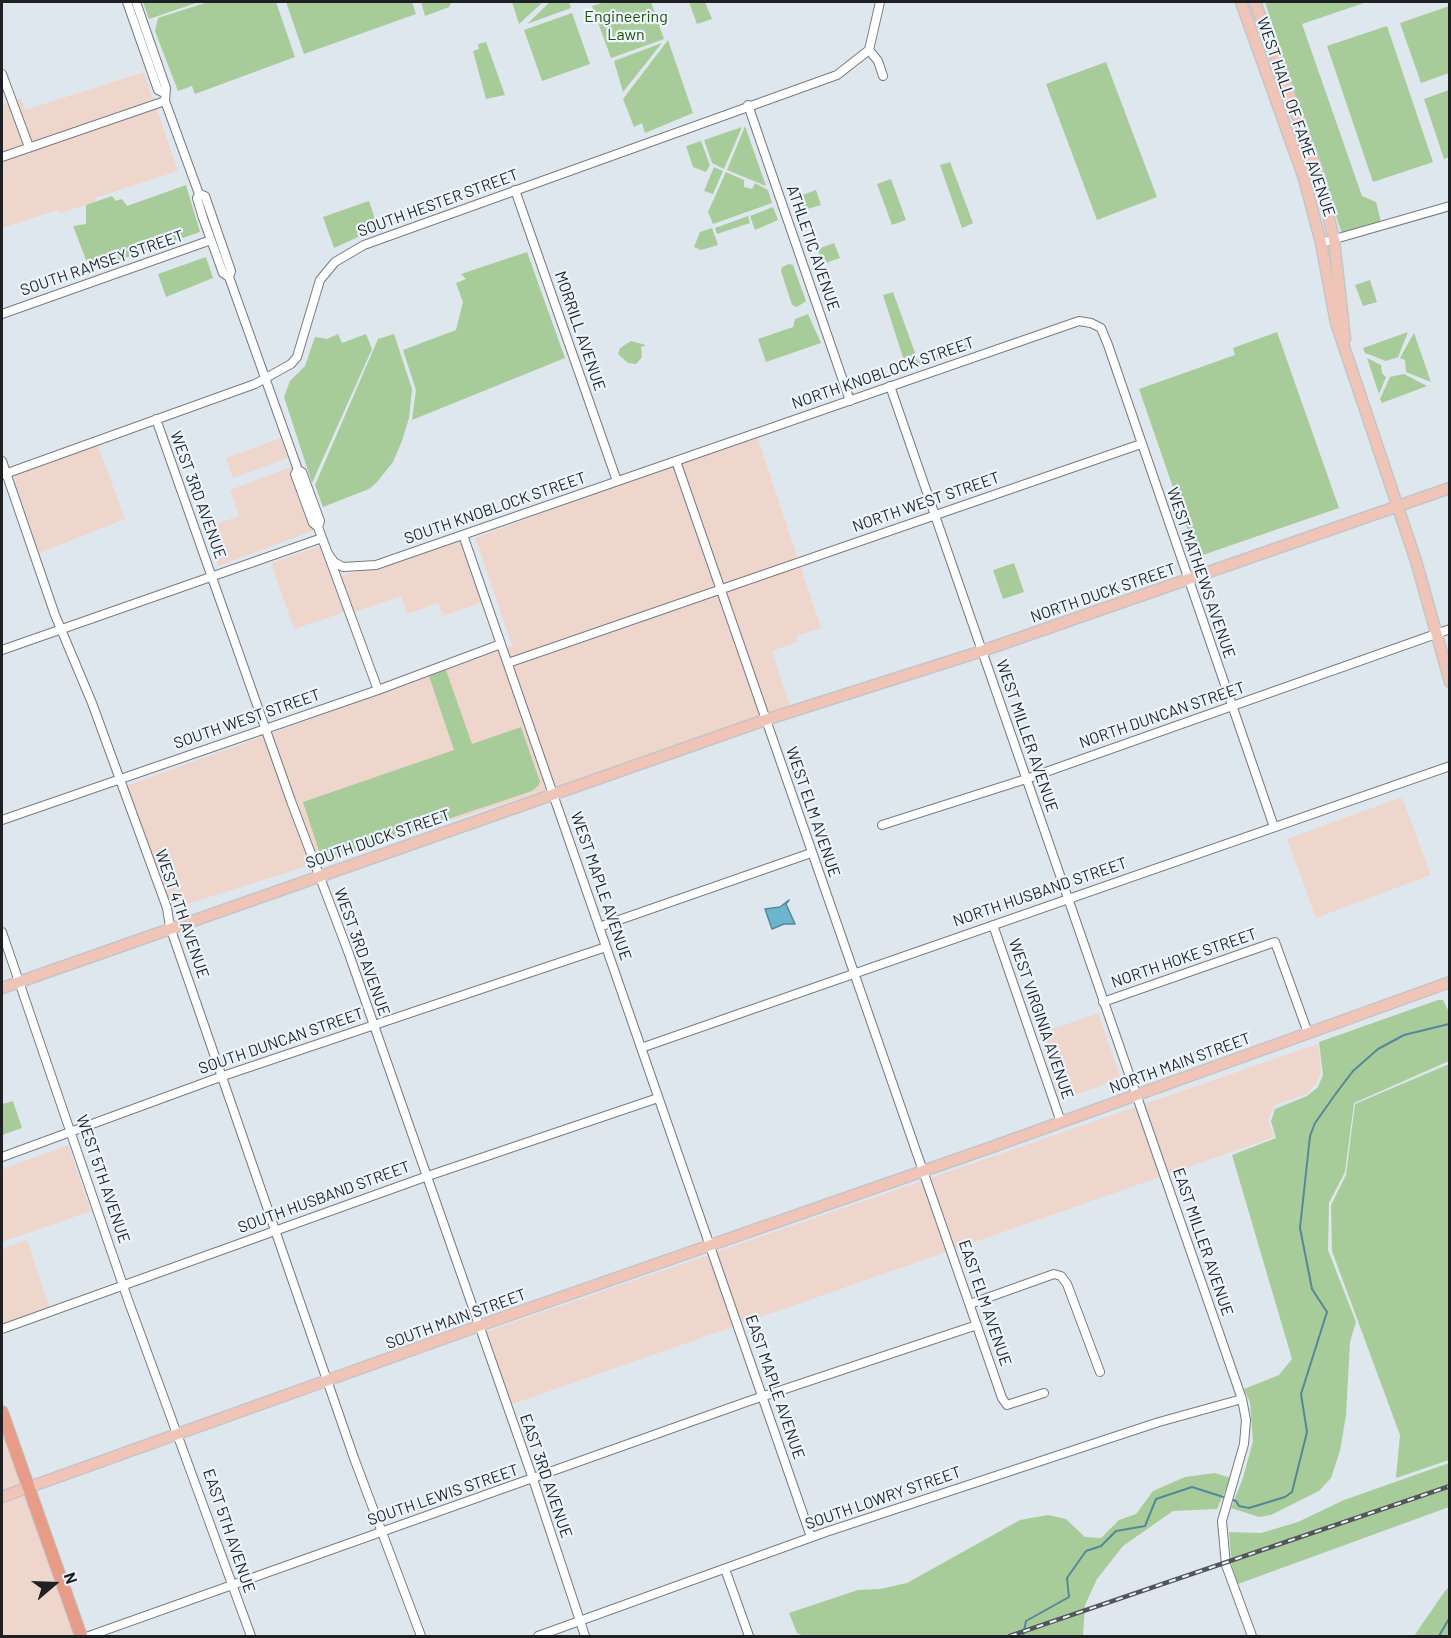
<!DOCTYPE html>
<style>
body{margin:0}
#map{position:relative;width:1451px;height:1638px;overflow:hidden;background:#dfe7ee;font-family:Barlow,sans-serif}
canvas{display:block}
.frame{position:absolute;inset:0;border:3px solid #1e2023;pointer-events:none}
.north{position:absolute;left:24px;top:1554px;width:60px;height:60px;-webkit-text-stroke:4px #ecf4fc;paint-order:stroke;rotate:71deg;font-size:16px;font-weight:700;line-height:24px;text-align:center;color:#1e2023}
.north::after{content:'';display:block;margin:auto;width:21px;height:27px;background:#1e2023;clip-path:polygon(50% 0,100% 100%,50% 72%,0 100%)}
</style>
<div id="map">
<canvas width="1451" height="1638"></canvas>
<div class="frame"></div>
<div class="north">N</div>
</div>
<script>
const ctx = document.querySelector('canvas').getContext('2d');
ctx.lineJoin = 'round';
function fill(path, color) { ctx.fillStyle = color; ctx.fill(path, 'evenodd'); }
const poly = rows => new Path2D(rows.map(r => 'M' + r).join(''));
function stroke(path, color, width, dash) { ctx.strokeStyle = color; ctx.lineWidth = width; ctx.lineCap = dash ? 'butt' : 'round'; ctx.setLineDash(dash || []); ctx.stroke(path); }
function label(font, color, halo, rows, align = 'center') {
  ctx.font = font + ' Barlow,sans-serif'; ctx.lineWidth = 4.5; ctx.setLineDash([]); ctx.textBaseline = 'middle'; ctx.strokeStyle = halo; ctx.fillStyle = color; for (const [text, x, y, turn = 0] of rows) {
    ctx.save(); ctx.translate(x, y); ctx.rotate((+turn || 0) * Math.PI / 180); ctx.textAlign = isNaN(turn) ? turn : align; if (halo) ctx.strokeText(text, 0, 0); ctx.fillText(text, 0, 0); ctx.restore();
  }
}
fill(poly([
 [144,72,178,171,95,198,96,202,60,213,58,210,2,228,2,105,21,98,25,110],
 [756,433,821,628,796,636,798,642,772,651,792,712,172,909,126,786,512,646,475,538],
 [281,438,288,458,233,478,226,458],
 [97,443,125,519,39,553,13,475],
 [293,466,315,530,218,566,204,528,239,516,230,490],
 [463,535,486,601,443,616,438,603,407,614,401,596,352,613,339,577],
 [320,546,345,612,294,629,271,563],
 [1402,797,1431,875,1316,918,1287,839],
 [1098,1013,1121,1079,1060,1100,1039,1034],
 [1318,1044,1321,1071,1316,1084,1307,1094,1276,1104,1268,1120,1274,1137,507,1406,482,1333],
 [68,1145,91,1211,2,1242,2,1169],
 [27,1240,50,1309,2,1325,2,1249],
 [2,1409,81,1636,2,1636]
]), '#eed6cd');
fill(poly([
 [143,2,199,2,149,19],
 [208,2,276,2,295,57,195,94,192,86,178,91,155,31,158,18],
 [286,2,412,2,416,14,304,54],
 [421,2,452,2,449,7,425,16],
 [512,2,543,2,519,24],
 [550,2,569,2,571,8,527,24],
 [605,2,651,2,664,39,611,58,592,6],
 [689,2,705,2,712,19,697,24],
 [1265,2,1367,2,1302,24,1362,196,1376,202,1382,226,1343,237],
 [1449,6,1449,73,1421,83,1400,23],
 [572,13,590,64,542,81,524,30],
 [1387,26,1433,162,1373,182,1327,46],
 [668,40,693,113,645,133,642,123,634,127,623,99],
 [486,42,505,95,486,99,473,51,479,49,478,44],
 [662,43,623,92,614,61],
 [1106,62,1157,197,1097,220,1046,84],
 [1449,90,1449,157,1444,159,1424,99],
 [745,126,766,186,727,170],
 [742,127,724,169,712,163,704,140],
 [701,141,710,165,706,172,693,167,686,146],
 [950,162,973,223,962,228,940,165],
 [714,167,723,171,713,194,704,191],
 [726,172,744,180,744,187,752,189,755,183,768,190,772,203,713,224,708,212],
 [891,179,906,220,892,225,877,184],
 [186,185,200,232,90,270,73,226,86,224,86,205,112,196,116,201,122,199,127,206],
 [816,190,821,205,804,210,800,196],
 [369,201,378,228,334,248,323,217],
 [773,207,778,220,755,230,750,216],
 [748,216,750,223,717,234,715,228],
 [712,228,718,245,701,250,694,247,700,232],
 [834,243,840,258,823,264,818,249],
 [527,252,565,358,412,420,416,390,403,350,456,330,463,302,456,283,466,279,461,274],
 [206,257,213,278,166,297,158,274],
 [789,264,793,265,806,301,797,307,792,305,781,271,782,267],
 [1370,280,1377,302,1363,306,1355,285],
 [893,292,918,361,972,343,973,347,907,370,883,295],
 [808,314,821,343,766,362,758,339,793,327,795,319],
 [1277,332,1339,508,1197,557,1139,389,1235,355,1233,348],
 [1408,332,1398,357,1386,361,1365,353,1363,348],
 [1414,333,1431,382,1406,372,1405,360,1400,358],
 [338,334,342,343,366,334,372,349,312,483,284,397,290,381,305,366,315,337,327,339],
 [394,334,412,389,409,418,402,441,393,462,377,482,369,489,323,507,315,485,378,339],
 [631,341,646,345,641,347,642,357,636,364,628,363,618,354,620,348],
 [1367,358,1381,365,1382,373,1386,377,1379,394],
 [1404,374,1427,386,1382,403,1380,399,1390,377],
 [1014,563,1024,592,1003,599,993,570],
 [446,670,472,744,521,727,540,782,538,786,532,791,325,860,321,857,303,802,454,750,429,676],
 [1438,1000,1443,1000,1449,1012,1449,1061,1354,1103,1345,1172,1329,1203,1328,1250,1356,1322,1350,1342,1346,1415,1340,1451,1331,1478,1319,1491,1271,1515,1259,1517,1231,1508,1243,1478,1253,1441,1250,1402,1244,1389,1279,1375,1292,1359,1232,1155,1276,1138,1271,1121,1275,1109,1307,1096,1318,1087,1323,1075,1319,1042],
 [1449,1064,1449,1460,1396,1478,1400,1435,1332,1251,1331,1205,1346,1175,1355,1104],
 [13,1101,22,1128,2,1135,2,1104],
 [1449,1463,1449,1507,1238,1584,1232,1566,1229,1532,1261,1533,1298,1522,1344,1500],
 [1215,1473,1231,1478,1217,1509,1173,1511,1123,1546,1097,1579,1085,1605,1083,1636,804,1636,797,1633,789,1613,858,1590,880,1589,907,1583,1020,1520,1048,1515,1066,1519,1085,1537,1101,1538,1119,1520,1136,1514,1153,1491,1185,1477],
 [1449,1587,1449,1636,1414,1636,1445,1591]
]), '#a7cc9a');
const water = poly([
 [789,900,786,904,795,924,784,924,772,929,765,909,780,907,789,900]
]);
fill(water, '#6bb5cd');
stroke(water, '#54889a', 1.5);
stroke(poly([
 [1023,1636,1026,1621,1069,1597,1067,1578,1086,1551,1101,1546,1116,1531,1145,1526,1156,1499,1192,1487,1236,1501,1239,1506,1249,1508,1285,1497,1292,1492,1307,1432,1301,1394,1327,1312,1312,1289,1300,1228,1310,1136,1315,1123,1337,1092,1353,1071,1378,1049,1404,1035,1449,1024],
 [1439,1636,1450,1617]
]), '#54889a', 2);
const minor = poly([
 [127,2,158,90,164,93],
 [136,2,166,88,165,101,199,194,197,198,203,218,223,273,229,277,298,470,302,472,320,521,318,527],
 [869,50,880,2],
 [2,74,29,147],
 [748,105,850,401],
 [2,157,165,101],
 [515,190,617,481],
 [199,194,205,196,231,271,229,277],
 [1321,243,1450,206],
 [2,314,211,240],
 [890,386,1242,1399,1246,1420,1244,1444,1222,1521,1226,1565,1252,1636],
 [156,419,291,801,349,954,533,1479,585,1636],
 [2,461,55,615,92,703,167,908,170,927,354,1458,421,1636],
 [676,461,1002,1398,1007,1405,1044,1393],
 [298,470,295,474,313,523,318,527,378,690],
 [2,475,255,384,291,364,297,357,320,280,335,262,364,245,837,75,869,50,878,61,883,76],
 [463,535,811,1537],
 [327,552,334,562,343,567,376,565,1079,321,1091,323,1101,328,1108,345,1274,827],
 [2,650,322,538],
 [508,663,1141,444],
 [2,820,378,690,501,644],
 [882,825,1026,779,1450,629],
 [993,925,1061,1122],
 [599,927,811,853],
 [2,932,128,1300,251,1636],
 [1103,1002,1275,942,1308,1033],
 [641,1048,1450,766],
 [2,1157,223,1076,606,947],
 [970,1304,1054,1274,1061,1276,1067,1284,1100,1372],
 [2,1329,425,1177,658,1098],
 [725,1569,749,1636],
 [89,1636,749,1401,977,1325],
 [538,1636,826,1532,1159,1422,1242,1399]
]);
const major = poly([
 [1241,2,1304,178,1321,243,1336,323,1416,561,1450,682],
 [1255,2,1319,175,1334,240,1345,339],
 [2,988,765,720,982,651,1450,488],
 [2,1497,490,1322,992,1147,1450,982]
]);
const highway = poly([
 [2,1412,81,1636]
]);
stroke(minor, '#767c83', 10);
stroke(major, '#c4c5c6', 13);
stroke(highway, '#c4c5c6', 14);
stroke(minor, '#fff', 8);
stroke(major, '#f1c4b8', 10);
stroke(highway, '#e79c88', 12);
const rail = poly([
 [1010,1636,1450,1486]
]);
stroke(rail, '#52565a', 4.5);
stroke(rail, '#ecf4fc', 2, [7]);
label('16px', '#225008', '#ecf4fc', [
 ["Engineering",626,17],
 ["Lawn",626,35]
]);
label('16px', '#1e2023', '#ecf4fc', [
 ["WEST HALL OF FAME AVENUE",1296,117,71],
 ["SOUTH HESTER STREET",438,203,-20],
 ["ATHLETIC AVENUE",813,248,71],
 ["SOUTH RAMSEY STREET",102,263,-19],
 ["MORRILL AVENUE",580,331,71],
 ["NORTH KNOBLOCK STREET",883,373,-19],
 ["WEST 3RD AVENUE",198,495,70],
 ["NORTH WEST STREET",926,502,-19],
 ["SOUTH KNOBLOCK STREET",495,508,-19],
 ["WEST MATHEWS AVENUE",1201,573,71],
 ["NORTH DUCK STREET",1103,593,-19],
 ["NORTH DUNCAN STREET",1162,715,-19],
 ["SOUTH WEST STREET",247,719,-19],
 ["WEST MILLER AVENUE",1027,736,71],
 ["WEST ELM AVENUE",813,812,71],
 ["SOUTH DUCK STREET",378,839,-19],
 ["WEST MAPLE AVENUE",601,886,71],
 ["NORTH HUSBAND STREET",1040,892,-19],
 ["WEST 4TH AVENUE",182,914,71],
 ["WEST 3RD AVENUE",362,952,70],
 ["NORTH HOKE STREET",1184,958,-19],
 ["WEST VIRGINIA AVENUE",1041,1019,71],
 ["SOUTH DUNCAN STREET",281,1041,-19],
 ["NORTH MAIN STREET",1180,1063,-20],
 ["WEST 5TH AVENUE",103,1179,71],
 ["SOUTH HUSBAND STREET",324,1197,-20],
 ["EAST MILLER AVENUE",1203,1242,71],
 ["EAST ELM AVENUE",985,1303,71],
 ["SOUTH MAIN STREET",456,1319,-20],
 ["EAST MAPLE AVENUE",775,1387,71],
 ["EAST 3RD AVENUE",546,1476,71],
 ["SOUTH LEWIS STREET",443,1495,-19],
 ["SOUTH LOWRY STREET",883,1498,-19],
 ["EAST 5TH AVENUE",229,1531,71]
]);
</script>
